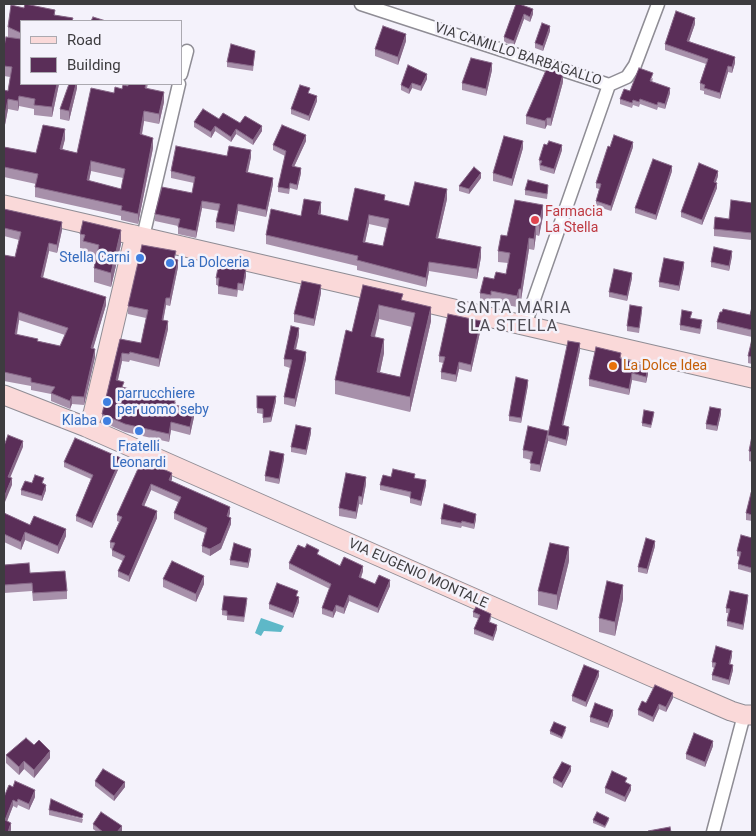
<!DOCTYPE html>
<style>
body{margin:0}
#map{position:relative;width:756px;height:836px;overflow:hidden;background:#f4f2fb;font-family:Roboto,sans-serif}
canvas{display:block}
.frame{position:absolute;inset:0;border:5px solid #3d3c3f;pointer-events:none}
.legend{position:absolute;left:20px;top:20px;width:162px;height:65px;box-sizing:border-box;background:#f4f2fb;border:1px solid #aba9b0;margin:0;padding:6px 9px;list-style:none;font-size:15px;color:#3d3c3f}
.legend li{display:flex;align-items:center;gap:10px;height:25px}
.legend b{width:25px;border:1px solid #aba9b0}
</style>
<div id="map">
<canvas width="756" height="836"></canvas>
<div class="frame"></div>
<ul class="legend">
<li><b style="height:6px;background:#fad9d9"></b>Road</li>
<li><b style="height:14px;background:#5a2e58"></b>Building</li>
</ul>
</div>
<script>
const ctx = document.querySelector('canvas').getContext('2d');
ctx.lineJoin = 'round';
function fill(path, color) { ctx.fillStyle = color; ctx.fill(path, 'evenodd'); }
const poly = rows => new Path2D(rows.map(r => 'M' + r).join(''));
function stroke(path, color, width, dash) { ctx.strokeStyle = color; ctx.lineWidth = width; ctx.lineCap = dash ? 'butt' : 'round'; ctx.setLineDash(dash || []); ctx.stroke(path); }
function label(font, color, halo, rows, align = 'center') {
  ctx.font = font + ' Roboto,sans-serif'; ctx.lineWidth = 5; ctx.setLineDash([]); ctx.textBaseline = 'middle'; ctx.strokeStyle = halo; ctx.fillStyle = color; for (const [text, x, y, turn = 0] of rows) {
    ctx.save(); ctx.translate(x, y); ctx.rotate((+turn || 0) * Math.PI / 180); ctx.textAlign = isNaN(turn) ? turn : align; if (halo) ctx.strokeText(text, 0, 0); ctx.fillText(text, 0, 0); ctx.restore();
  }
}
fill(poly([
 [261,618,284,626,281,632,264,631,261,636,255,633]
]), '#5eb8c8');
const street = poly([
 [361,4,609,85,627,77,635,65,658,4],
 [181,74,187,51],
 [143,237,179,84],
 [525,325,609,85],
 [713,832,744,715]
]);
const secondary = poly([
 [4,205,752,378],
 [4,395,86,427,650,676,731,711,744,715,752,715],
 [86,427,93,414,135,235]
]);
stroke(street, '#8f8d95', 15);
stroke(secondary, '#8f8d95', 21);
stroke(street, '#fff', 12);
stroke(secondary, '#fad9d9', 19);
fill(poly([
 [25,4,55,10,55,15,73,18,73,21,21,21,21,84,59,84,52,117,34,115,34,109,19,106,18,111,8,109,4,130,4,90,8,91,10,77,4,76,4,46,6,37,8,37,8,27,11,5,24,8],
 [516,4,533,14,530,22,524,19,514,46,504,42,504,37],
 [695,24,689,41,735,63,732,73,728,72,720,99,704,94,704,91,700,90,700,83,706,64,665,50,665,44],
 [550,31,543,51,535,48,535,43],
 [406,41,398,65,375,56,375,49],
 [255,51,253,71,227,67,227,62],
 [492,70,486,96,462,90,462,83],
 [653,78,652,82,670,93,665,109,658,107,657,110,640,104,639,107,633,105,632,108,620,104,620,99,630,91],
 [427,79,421,91,412,88,409,94,401,90,401,85],
 [563,82,551,126,547,125,545,129,526,124,526,116],
 [77,84,77,88,69,121,60,119,60,109],
 [128,84,148,84,147,88,164,102,159,124,144,121,142,135,153,148,138,224,121,220,121,216,35,197,35,187,36,184,4,177,4,147,36,153,65,139,62,149,77,153,114,93,128,86],
 [91,171,123,178,121,189,89,181],
 [317,101,309,121,291,114,291,109],
 [219,119,240,123,262,131,253,145,236,134,231,142,215,131,211,138,194,127,194,122],
 [306,141,294,167,301,173,297,190,290,188,289,194,278,192,278,187,285,156,273,150,273,145],
 [633,147,611,211,596,206,596,201,599,189,596,188,596,183],
 [523,148,512,186,493,181,493,173],
 [562,150,554,174,540,170,539,160],
 [227,156,251,157,248,172,273,184,266,217,238,211,234,232,216,228,216,222,219,211,202,208,196,238,178,234,178,226,155,221,155,214,192,193,194,183,171,178,171,171],
 [672,171,656,220,635,213,635,208],
 [718,176,716,182,717,188,702,225,681,217,681,212],
 [481,178,469,194,459,191,459,186],
 [525,190,548,190,547,199,525,195],
 [447,199,438,238,481,257,477,279,429,271,426,287,357,270,357,266,266,244,266,235,301,216,321,212,320,215,348,221,385,201,409,206],
 [369,224,387,228,383,246,365,242],
 [752,203,752,240,714,236,714,229],
 [4,212,62,230,57,253,49,251,43,278,106,305,93,348,95,357,84,405,72,404,70,409,51,401,51,394,31,390,31,386,4,381,4,255,15,257,19,240,4,236],
 [19,320,65,335,60,346,38,341,17,335],
 [543,216,539,236,536,235,534,250,529,249,521,300,519,299,517,307,491,302,491,306,480,304,480,293,494,279,506,274,508,263,498,262,498,251,507,236],
 [80,234,121,244,111,287,94,282,94,268,96,259,83,256,83,249,80,248],
 [732,256,729,271,711,267,711,262],
 [176,259,178,267,170,306,166,305,163,320,168,329,159,367,130,360,129,362,122,361,118,380,124,388,176,402,175,405,194,417,190,435,171,430,169,442,125,432,102,422,102,414,120,339,141,343,146,318,128,314,128,306],
 [684,267,679,291,659,287,659,282],
 [246,276,243,291,238,290,237,297,218,294,218,285,216,285,216,278],
 [632,278,627,301,609,297,609,292],
 [363,285,403,300,431,321,410,412,335,394,335,380,352,332],
 [379,319,412,327,400,377,380,372,384,353,375,337],
 [321,293,314,326,294,322,294,314],
 [752,307,752,337,717,329,717,322,750,315],
 [642,312,639,333,627,331,627,326],
 [680,325,702,325,700,334,680,330],
 [481,328,471,372,459,369,456,382,441,379,441,372,443,363,439,362,439,356],
 [299,335,296,350,306,359,295,407,284,404,284,397,290,368,284,366,284,359],
 [752,339,752,364,748,363,748,356],
 [580,350,563,425,569,433,566,446,548,441,540,472,530,470,531,460,523,458,523,450,548,431],
 [621,358,648,374,646,383,632,380,629,395,589,386,589,379],
 [528,385,521,423,509,421,509,416],
 [257,396,276,401,271,422,263,423,263,414,257,413],
 [721,414,717,431,706,429,706,424],
 [654,415,651,428,642,426,642,423],
 [311,433,306,455,291,452,291,447],
 [752,436,752,462,749,461,749,451],
 [284,459,279,484,265,481,265,476],
 [142,460,172,479,171,481,230,513,229,517,231,524,221,549,210,556,202,552,202,546,205,533,174,519,174,513,178,502,151,490,144,506,157,518,129,582,118,577,118,571,123,561,112,556,112,549,110,548,110,542,119,522,117,521,117,515],
 [64,462,121,463,92,528,76,521,76,516,91,479,64,467],
 [391,477,415,478,426,485,421,506,410,503,410,497,380,490,380,485],
 [32,483,44,483,46,490,42,501,21,495,21,490],
 [366,484,362,505,359,504,356,519,339,516,339,508],
 [752,494,752,521,746,520,746,513],
 [4,513,30,525,66,536,58,554,25,540,21,550,4,542],
 [441,519,476,519,474,529,462,526,461,528,441,524],
 [752,538,752,573,738,569,738,564,740,557,737,556,737,551],
 [655,546,647,574,638,572,638,567],
 [251,554,248,568,230,565,230,560],
 [319,556,340,566,363,571,361,578,375,584,390,586,378,613,349,601,344,614,336,611,333,618,322,614,322,608,330,589,289,569,289,563],
 [569,561,557,610,538,605,538,591],
 [4,565,30,573,67,591,67,599,33,601,32,591,4,593],
 [163,579,204,584,196,602,163,587],
 [298,596,299,602,293,618,269,609,269,604],
 [623,599,615,636,599,632,599,618],
 [748,600,743,630,727,626,727,621,728,613,726,613,726,608],
 [247,603,244,622,227,620,227,616,222,615,222,610],
 [473,612,491,618,490,622,497,629,493,641,474,634,474,629,479,619,473,617],
 [732,656,730,664,733,670,729,685,712,680,712,675,714,668,712,667,712,662],
 [599,676,586,707,572,701,572,696],
 [673,698,666,712,659,709,653,722,638,715,638,710,646,703],
 [613,715,608,728,590,722,590,717],
 [566,730,562,739,550,734,550,731],
 [34,745,50,758,34,778,24,769,19,775,6,763,6,755],
 [713,746,705,767,686,759,686,754],
 [571,771,562,788,553,783,553,778],
 [95,781,125,787,114,801,95,786],
 [627,783,631,790,625,802,605,793,605,788],
 [4,797,35,797,29,810,18,805,17,808,13,806,7,821,11,830,10,832,4,832],
 [49,810,83,819,82,823,49,815],
 [593,820,609,820,605,828,593,823],
 [93,824,122,831,121,832,97,832,93,829]
]), '#a790aa');
fill(poly([
 [533,9,533,14,530,22,530,17],
 [524,14,524,19,514,46,514,41],
 [695,18,695,24,687,47,687,41],
 [550,26,550,31,543,51,543,46],
 [406,34,406,41,398,65,398,57],
 [735,57,735,63,732,73,732,67],
 [492,63,492,70,486,96,486,89],
 [728,66,728,72,720,99,720,93],
 [427,74,427,79,421,91,421,86],
 [563,74,563,82,551,126,551,118],
 [412,83,412,88,409,94,409,89],
 [57,84,59,84,52,117,52,107],
 [76,84,77,84,77,88,69,121,69,111],
 [670,88,670,93,665,109,665,104],
 [164,92,164,102,159,124,159,114],
 [19,96,19,106,18,111,18,101],
 [317,96,317,101,309,121,309,116],
 [8,99,8,109,4,130,4,120],
 [144,111,144,121,140,144,140,134],
 [547,118,547,125,545,129,545,121],
 [215,126,215,131,211,138,211,132],
 [262,126,262,131,253,145,253,140],
 [65,129,65,139,60,159,60,149],
 [236,129,236,134,231,142,231,137],
 [306,135,306,141,292,171,292,166],
 [153,138,153,148,138,224,138,214],
 [523,141,523,148,512,186,512,179],
 [633,142,633,147,611,211,611,206],
 [562,145,562,150,554,174,554,169],
 [251,150,251,157,246,179,246,172],
 [91,161,91,171,87,190,87,180],
 [672,166,672,171,656,220,656,215],
 [301,168,301,173,297,190,297,185],
 [718,171,718,176,714,187,714,182],
 [481,173,481,178,469,194,469,189],
 [273,178,273,184,266,217,266,210],
 [717,183,717,188,702,225,702,220],
 [447,189,447,199,436,247,436,238],
 [202,201,202,208,196,238,196,231],
 [321,202,321,212,318,224,318,214],
 [238,204,238,211,234,232,234,225],
 [543,205,543,216,539,236,539,225],
 [369,215,369,224,363,252,363,242],
 [62,222,62,230,57,253,57,245],
 [536,225,536,235,534,250,534,239],
 [121,230,121,244,111,287,111,273],
 [529,238,529,249,521,300,521,289],
 [49,243,49,251,41,285,41,277],
 [481,247,481,257,477,279,477,269],
 [732,251,732,256,729,271,729,266],
 [178,260,178,267,170,306,170,298],
 [429,262,429,271,426,287,426,278],
 [684,262,684,267,679,291,679,286],
 [246,268,246,276,243,291,243,284],
 [632,273,632,278,627,301,627,296],
 [321,285,321,293,314,326,314,319],
 [519,289,519,299,517,307,517,296],
 [106,297,106,305,91,356,91,348],
 [166,298,166,305,162,328,162,320],
 [379,305,379,319,371,350,371,336],
 [431,307,431,321,410,412,410,397],
 [19,312,19,320,15,342,15,334],
 [168,321,168,329,159,367,159,359],
 [481,321,481,328,471,372,471,365],
 [299,328,299,335,294,357,294,349],
 [384,339,384,353,377,386,377,372],
 [580,343,580,350,562,431,562,425],
 [95,349,95,357,84,405,84,397],
 [306,352,306,359,295,407,295,399],
 [122,353,122,361,116,388,116,380],
 [459,362,459,369,456,382,456,375],
 [648,367,648,374,646,383,646,377],
 [632,373,632,380,629,395,629,389],
 [528,380,528,385,521,423,521,418],
 [72,396,72,404,70,409,70,401],
 [276,396,276,401,271,422,271,417],
 [194,409,194,417,190,435,190,427],
 [721,409,721,414,717,431,717,426],
 [171,422,171,430,169,442,169,434],
 [569,427,569,433,566,446,566,440],
 [311,428,311,433,306,455,306,450],
 [548,435,548,441,540,472,540,465],
 [23,441,23,447,8,483,8,477],
 [284,454,284,459,279,484,279,479],
 [121,458,121,463,92,528,92,523],
 [172,473,172,479,169,486,169,480],
 [366,477,366,484,362,505,362,497],
 [12,478,12,485,5,502,5,495],
 [426,480,426,485,421,506,421,501],
 [151,484,151,490,142,511,142,505],
 [46,485,46,490,42,501,42,496],
 [359,496,359,504,356,519,356,512],
 [230,507,230,513,227,522,227,516],
 [157,511,157,518,129,582,129,576],
 [476,514,476,519,474,529,474,524],
 [231,518,231,524,221,549,210,556,210,549],
 [66,529,66,536,58,554,58,546],
 [25,532,25,540,21,550,21,542],
 [655,541,655,546,647,574,647,569],
 [569,547,569,561,557,610,557,595],
 [251,549,251,554,248,568,248,563],
 [363,566,363,571,359,583,359,577],
 [204,576,204,584,196,602,196,594],
 [390,580,390,586,378,613,378,608],
 [623,585,623,599,615,636,615,622],
 [349,595,349,601,344,614,344,608],
 [748,595,748,600,743,630,743,625],
 [299,597,299,602,293,618,293,613],
 [336,605,336,611,333,618,333,612],
 [497,625,497,629,493,641,493,637],
 [732,651,732,656,729,669,729,664],
 [733,665,733,670,729,685,729,680],
 [599,671,599,676,586,707,586,702],
 [673,693,673,698,666,712,666,707],
 [659,704,659,709,653,722,653,717],
 [613,710,613,715,608,728,608,723],
 [713,741,713,746,705,767,705,762],
 [50,751,50,758,34,778,34,770],
 [24,761,24,769,19,775,19,767],
 [571,766,571,771,562,788,562,783],
 [125,782,125,787,114,801,114,796],
 [631,785,631,790,625,802,625,797],
 [35,790,35,797,29,810,29,804],
 [13,800,13,806,5,827,5,820],
 [11,823,11,830,10,832,8,832],
 [122,826,122,831,121,832,117,832]
]), '#886989');
const building = poly([
 [25,4,55,10,54,15,73,18,72,21,21,21,21,33,8,27,11,5,24,8,25,4],
 [516,4,519,4,533,9,530,17,524,14,514,41,504,37,516,4],
 [676,11,695,18,687,41,735,57,732,67,728,66,720,93,704,88,705,85,700,83,708,59,665,44,676,11],
 [93,17,106,21,91,21,93,17],
 [542,23,550,26,543,46,535,43,542,23],
 [383,26,406,34,398,57,375,49,383,26],
 [6,37,21,39,21,84,57,84,52,107,34,105,35,99,19,96,18,101,8,99,4,120,4,90,8,91,12,67,4,66,4,46,6,37],
 [231,44,255,51,253,66,227,62,231,44],
 [471,58,492,63,486,89,462,83,471,58],
 [408,65,427,74,421,86,412,83,409,89,401,85,408,65],
 [547,68,563,74,551,118,547,118,545,121,526,116,547,68],
 [639,68,653,73,650,81,670,88,665,104,658,102,657,105,640,99,639,102,633,100,632,103,620,99,624,89,630,91,639,68],
 [69,84,76,84,69,111,60,109,69,84],
 [128,84,146,84,145,88,164,92,159,114,144,111,140,134,153,138,138,214,121,210,122,206,35,187,38,174,4,167,4,147,36,153,43,125,65,129,60,149,77,153,91,88,114,93,115,87,122,89,123,85,128,86,128,84],
 [91,161,125,169,121,189,87,180,91,161],
 [300,85,310,88,308,93,317,96,309,116,291,109,300,85],
 [203,109,219,119,223,113,240,123,245,116,262,126,253,140,236,129,231,137,215,126,211,132,194,122,203,109],
 [282,125,306,135,292,166,301,168,297,185,290,183,289,189,278,187,286,151,273,145,282,125],
 [614,135,633,142,611,206,596,201,601,184,596,183,608,146,610,147,614,135],
 [504,136,523,141,512,179,493,173,504,136],
 [549,141,562,145,554,169,540,165,542,161,539,160,544,144,547,145,549,141],
 [176,146,227,156,229,146,251,150,246,172,273,178,266,210,238,204,234,225,216,222,220,204,202,201,196,231,178,227,180,219,155,214,162,187,192,193,195,177,171,171,176,146],
 [653,159,672,166,656,215,635,208,653,159],
 [699,163,718,171,714,182,717,183,702,220,681,212,699,163],
 [474,167,481,173,469,189,459,186,474,167],
 [528,180,548,185,547,194,525,190,528,180],
 [415,182,447,189,436,238,481,247,477,269,429,262,426,278,357,260,358,256,266,235,271,209,301,216,304,199,321,202,318,214,348,221,355,188,385,195,384,200,409,206,415,182],
 [369,215,389,219,383,246,363,242,369,215],
 [515,200,543,205,539,225,536,225,534,239,529,238,521,289,519,289,517,296,491,291,491,295,480,293,484,277,494,279,496,272,506,274,510,253,498,251,501,235,507,236,515,200],
 [731,200,752,203,752,233,714,229,715,217,729,219,731,200],
 [4,209,62,222,57,245,49,243,41,277,106,297,91,348,95,349,84,397,72,396,70,401,51,393,55,387,31,382,31,378,4,372,4,255,15,257,21,232,4,228,4,209],
 [19,312,68,328,60,346,37,341,38,339,15,334,19,312],
 [83,221,121,230,111,273,94,268,99,245,83,241,85,235,80,234,83,221],
 [142,245,176,251,174,259,178,260,170,298,166,298,162,320,168,321,159,359,130,352,129,354,122,353,116,380,124,382,122,387,149,394,150,389,176,395,174,405,194,409,190,427,171,422,169,434,125,424,102,414,120,339,141,343,148,310,128,306,142,245],
 [714,247,732,251,729,266,711,262,714,247],
 [664,258,684,262,679,286,659,282,664,258],
 [219,263,246,268,243,284,238,283,237,290,218,286,219,278,216,278,219,263],
 [614,269,632,273,627,296,609,292,614,269],
 [302,281,321,285,314,319,294,314,302,281],
 [363,285,403,294,401,300,431,307,410,397,335,380,346,330,352,332,363,285],
 [379,305,415,313,400,377,377,372,384,339,371,336,379,305],
 [630,305,642,307,639,328,627,326,630,305],
 [752,307,752,330,717,322,720,312,722,312,723,309,750,315,752,307],
 [682,310,692,312,690,318,702,320,700,329,680,325,682,310],
 [448,314,481,321,471,365,459,362,456,375,441,372,445,357,439,356,448,314],
 [291,326,299,328,294,349,306,352,295,399,284,397,292,360,284,359,291,326],
 [752,339,752,357,748,356,752,339],
 [568,341,580,343,562,425,569,427,566,440,548,435,568,341],
 [596,347,621,353,620,358,648,367,646,377,632,373,629,389,589,379,596,347],
 [516,377,528,380,521,418,509,416,516,377],
 [257,396,276,396,271,417,263,418,263,409,257,408,257,396],
 [710,407,721,409,717,426,706,424,710,407],
 [644,410,654,412,651,425,642,423,644,410],
 [296,425,311,428,306,450,291,447,296,425],
 [528,426,548,431,540,465,530,463,533,452,523,450,528,426],
 [8,435,23,441,8,477,12,478,5,495,4,494,4,446,8,435],
 [752,436,752,452,749,451,752,436],
 [75,438,121,458,92,523,76,516,93,475,64,462,75,438],
 [270,451,284,454,279,479,265,476,270,451],
 [142,460,172,473,169,480,230,507,227,516,231,518,221,543,210,549,202,546,207,528,174,513,181,497,151,484,142,505,157,511,129,576,118,571,125,556,112,550,115,543,110,542,122,517,117,515,142,460],
 [393,469,415,474,414,478,426,480,421,501,410,498,411,492,380,485,383,475,391,477,393,469],
 [346,473,366,477,362,497,359,496,356,512,339,508,346,473],
 [35,475,44,478,42,483,46,485,42,496,21,490,25,481,32,483,35,475],
 [751,493,752,494,752,515,746,513,751,493],
 [444,504,476,514,474,524,462,521,461,523,441,519,444,504],
 [4,513,30,525,34,516,66,529,58,546,25,532,21,542,4,534,4,513],
 [741,535,752,538,752,568,738,564,741,552,737,551,741,535],
 [646,538,655,541,647,569,638,567,646,538],
 [234,543,251,549,248,563,230,560,234,543],
 [550,543,569,547,557,595,538,591,550,543],
 [307,544,319,550,317,554,340,566,344,557,363,566,359,577,375,584,379,575,390,580,378,608,349,595,344,608,336,605,333,612,322,608,331,584,289,563,298,545,305,548,307,544],
 [172,561,204,576,196,594,163,579,172,561],
 [29,563,30,573,65,571,67,591,33,593,32,583,4,585,4,565,29,563],
 [607,581,623,585,615,622,599,618,607,581],
 [277,583,298,591,296,596,299,597,293,613,269,604,277,583],
 [730,591,748,595,743,625,727,621,730,609,726,608,730,591],
 [224,596,247,598,244,617,227,615,227,611,222,610,224,596],
 [476,607,491,614,489,622,497,625,493,637,474,629,480,615,473,612,476,607],
 [716,646,732,651,729,664,733,665,729,680,712,675,716,663,712,662,716,646],
 [584,665,599,671,586,702,572,696,584,665],
 [655,685,673,693,666,707,659,704,653,717,638,710,642,701,646,703,655,685],
 [595,703,613,710,608,723,590,717,595,703],
 [554,722,566,727,562,737,550,731,554,722],
 [694,733,713,741,705,762,686,754,694,733],
 [26,738,34,745,39,740,50,751,34,770,24,761,19,767,6,755,26,738],
 [562,762,571,766,562,783,553,778,562,762],
 [103,769,125,782,114,796,95,781,103,769],
 [612,771,627,778,625,782,631,785,625,797,605,788,612,771],
 [15,781,35,790,29,804,18,799,17,802,13,800,5,820,11,823,8,832,4,832,4,797,9,785,13,787,15,781],
 [51,799,83,814,82,818,49,810,51,799],
 [101,812,122,826,117,832,103,832,93,824,101,812],
 [597,812,609,818,605,826,593,820,597,812],
 [670,827,671,832,648,832,648,831,670,827]
]);
fill(building, '#5a2e58');
stroke(building, '#886989', 1);
for (const [x, y, r, color] of [
 [535,220,5,"#e0444e"],
 [140,258,5,"#3f7fe0"],
 [170,263,5,"#3f7fe0"],
 [613,366,5,"#e8710a"],
 [107,402,5,"#3f7fe0"],
 [107,421,5,"#3f7fe0"],
 [139,431,5,"#3f7fe0"]
]) { const dot = new Path2D(); dot.arc(x, y, r, 0, 2 * Math.PI); ctx.fillStyle = color; ctx.fill(dot); stroke(dot, '#f4f2fb', 2); }
label('14px', '#3d3c3f', '#f4f2fb', [
 ["VIA CAMILLO BARBAGALLO",518,55,18],
 ["VIA EUGENIO MONTALE",418,574,24]
]);
label('14px', '#be3a42', '#f4f2fb', [
 ["Farmacia",545,212],
 ["La Stella",545,228]
], 'left');
label('14px', '#366cbe', '#f4f2fb', [
 ["Stella Carni",130,258],
 ["La Dolceria",180,263,"left"],
 ["parrucchiere",117,394,"left"],
 ["per uomo seby",117,410,"left"],
 ["Klaba",97,421],
 ["Fratelli",139,447,"center"],
 ["Leonardi",139,463,"center"]
], 'right');
label('14px', '#c56008', '#f4f2fb', [
 ["La Dolce Idea",623,366]
], 'left');
ctx.letterSpacing = '1px';
label('16px', '#4f4d55', '#f4f2fb', [
 ["SANTA MARIA",514,309],
 ["LA STELLA",514,327]
]);
ctx.letterSpacing = '0px';
</script>
